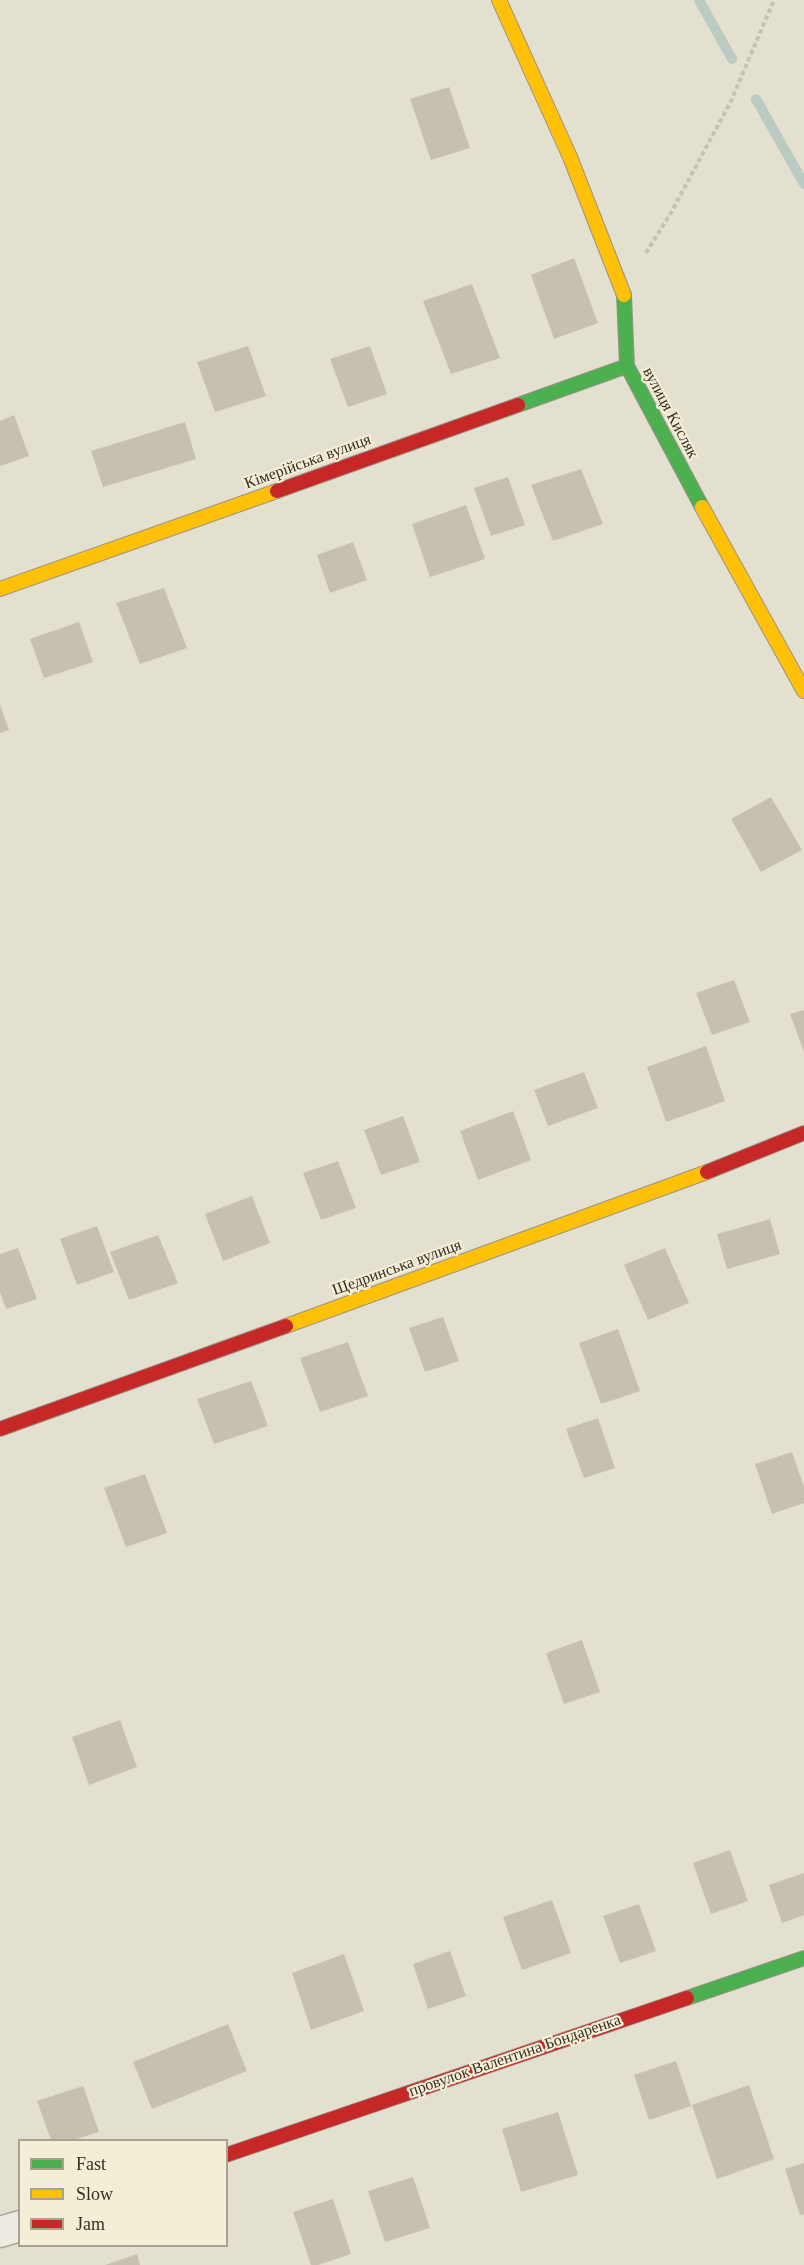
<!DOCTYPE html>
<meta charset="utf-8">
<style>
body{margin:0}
#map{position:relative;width:804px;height:2265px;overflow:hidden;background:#e4e0d0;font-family:Georgia,serif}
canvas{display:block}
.legend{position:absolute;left:18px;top:2139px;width:210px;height:108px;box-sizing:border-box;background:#f4eed7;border:2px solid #a9a28e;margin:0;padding:8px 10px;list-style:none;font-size:18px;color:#382f21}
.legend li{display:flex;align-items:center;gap:12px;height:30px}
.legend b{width:30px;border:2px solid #a9a28e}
</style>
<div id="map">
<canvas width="804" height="2265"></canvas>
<ul class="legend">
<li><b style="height:8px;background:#4caf50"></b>Fast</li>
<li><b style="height:8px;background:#ffc107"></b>Slow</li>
<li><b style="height:8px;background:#c62828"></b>Jam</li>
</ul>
</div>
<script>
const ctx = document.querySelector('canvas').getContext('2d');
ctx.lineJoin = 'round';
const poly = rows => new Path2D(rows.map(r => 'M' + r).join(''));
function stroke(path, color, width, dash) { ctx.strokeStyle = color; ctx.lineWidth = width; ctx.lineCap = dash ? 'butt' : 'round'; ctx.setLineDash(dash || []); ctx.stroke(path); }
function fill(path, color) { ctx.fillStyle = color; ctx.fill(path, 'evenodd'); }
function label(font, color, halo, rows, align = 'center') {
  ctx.font = font + ' Georgia,serif'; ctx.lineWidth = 4.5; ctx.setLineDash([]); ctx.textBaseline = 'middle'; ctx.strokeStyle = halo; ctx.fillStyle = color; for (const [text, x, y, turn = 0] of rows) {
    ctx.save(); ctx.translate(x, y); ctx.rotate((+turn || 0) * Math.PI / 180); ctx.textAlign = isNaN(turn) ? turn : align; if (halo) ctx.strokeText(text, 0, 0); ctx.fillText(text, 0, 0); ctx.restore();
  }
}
stroke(poly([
 [699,0,732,59],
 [756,99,804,184]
]), '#bbcac2', 10);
fill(poly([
 [449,87,470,148,431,160,410,99],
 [574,258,598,323,554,339,531,275],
 [472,284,500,358,451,374,423,301],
 [248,346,266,396,215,412,197,362],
 [370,346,387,394,348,407,330,359],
 [14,415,29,456,0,466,0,421],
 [185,422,196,459,103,487,91,451],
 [581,469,603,524,553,541,531,485],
 [508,477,525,525,491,536,474,488],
 [466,505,485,559,430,577,412,524],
 [353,542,367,580,330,593,317,555],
 [164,588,187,648,140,664,116,603],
 [79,622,93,662,44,678,30,639],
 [0,705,9,730,0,733],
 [771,797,802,850,761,872,731,819],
 [734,980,750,1022,712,1035,696,993],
 [804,1010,804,1052,790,1014],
 [706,1046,725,1101,666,1122,647,1067],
 [584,1072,598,1108,548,1126,534,1090],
 [513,1111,531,1160,478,1180,460,1131],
 [403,1116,420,1162,381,1175,364,1130],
 [338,1161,356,1208,321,1220,303,1173],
 [252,1196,270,1243,223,1261,205,1214],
 [770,1219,780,1254,727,1269,717,1234],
 [97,1226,114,1272,77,1285,60,1239],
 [158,1235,178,1283,129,1300,110,1252],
 [18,1248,37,1299,6,1309,0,1292,0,1254],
 [665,1248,689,1303,648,1320,624,1265],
 [443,1317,459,1361,425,1372,409,1328],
 [618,1329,640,1391,601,1404,579,1343],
 [348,1342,368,1396,320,1412,300,1358],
 [251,1381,268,1426,214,1444,197,1399],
 [598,1418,615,1468,584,1478,566,1429],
 [792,1452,804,1487,804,1503,772,1514,755,1464],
 [145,1474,167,1533,126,1547,104,1488],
 [582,1640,600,1692,564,1704,546,1653],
 [120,1720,137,1767,89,1785,72,1737],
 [730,1850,748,1901,711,1914,693,1863],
 [804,1873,804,1915,782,1923,769,1885],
 [552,1900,571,1953,522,1970,503,1917],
 [639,1904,656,1951,620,1963,603,1916],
 [450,1951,466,1996,428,2009,413,1964],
 [344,1954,364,2011,311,2030,292,1973],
 [228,2024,247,2071,152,2109,133,2062],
 [676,2061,691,2106,649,2120,634,2075],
 [749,2085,774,2159,717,2179,692,2105],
 [83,2086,99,2132,73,2140,51,2140,37,2101],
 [558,2112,578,2175,521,2192,502,2129],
 [804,2163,804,2214,800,2215,785,2169],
 [413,2177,430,2228,385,2242,368,2191],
 [333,2199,351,2254,318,2265,311,2265,293,2212],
 [137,2254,140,2265,105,2265]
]), '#c7c0b1');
const street = poly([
 [0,2232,20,2226]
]);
const fast = poly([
 [624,295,627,366,702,507],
 [518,405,627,366],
 [687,1998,804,1958]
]);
const slow = poly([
 [499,0,570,157,624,295],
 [702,507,804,691],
 [0,589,277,491],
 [286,1326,707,1172]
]);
const jam = poly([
 [277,491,518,405],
 [707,1172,804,1133],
 [0,1429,286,1326],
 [226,2155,687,1998]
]);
stroke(street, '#aaa598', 33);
stroke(fast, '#999488', 16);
stroke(slow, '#999488', 16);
stroke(jam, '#999488', 16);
stroke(poly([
 [646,253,672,211,731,101,774,0]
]), '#c5c1b8', 4, [4.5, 3]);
stroke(street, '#eceae1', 30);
stroke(fast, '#4caf50', 14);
stroke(slow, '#ffc107', 14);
stroke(jam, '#c62828', 14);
label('16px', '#382f21', '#f4eed7', [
 ["вулиця Кисляк",670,413,62],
 ["Кімерійська вулиця",308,462,-20],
 ["Щедринська вулиця",397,1268,-20],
 ["провулок Валентина Бондаренка",515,2056,-19]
]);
</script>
